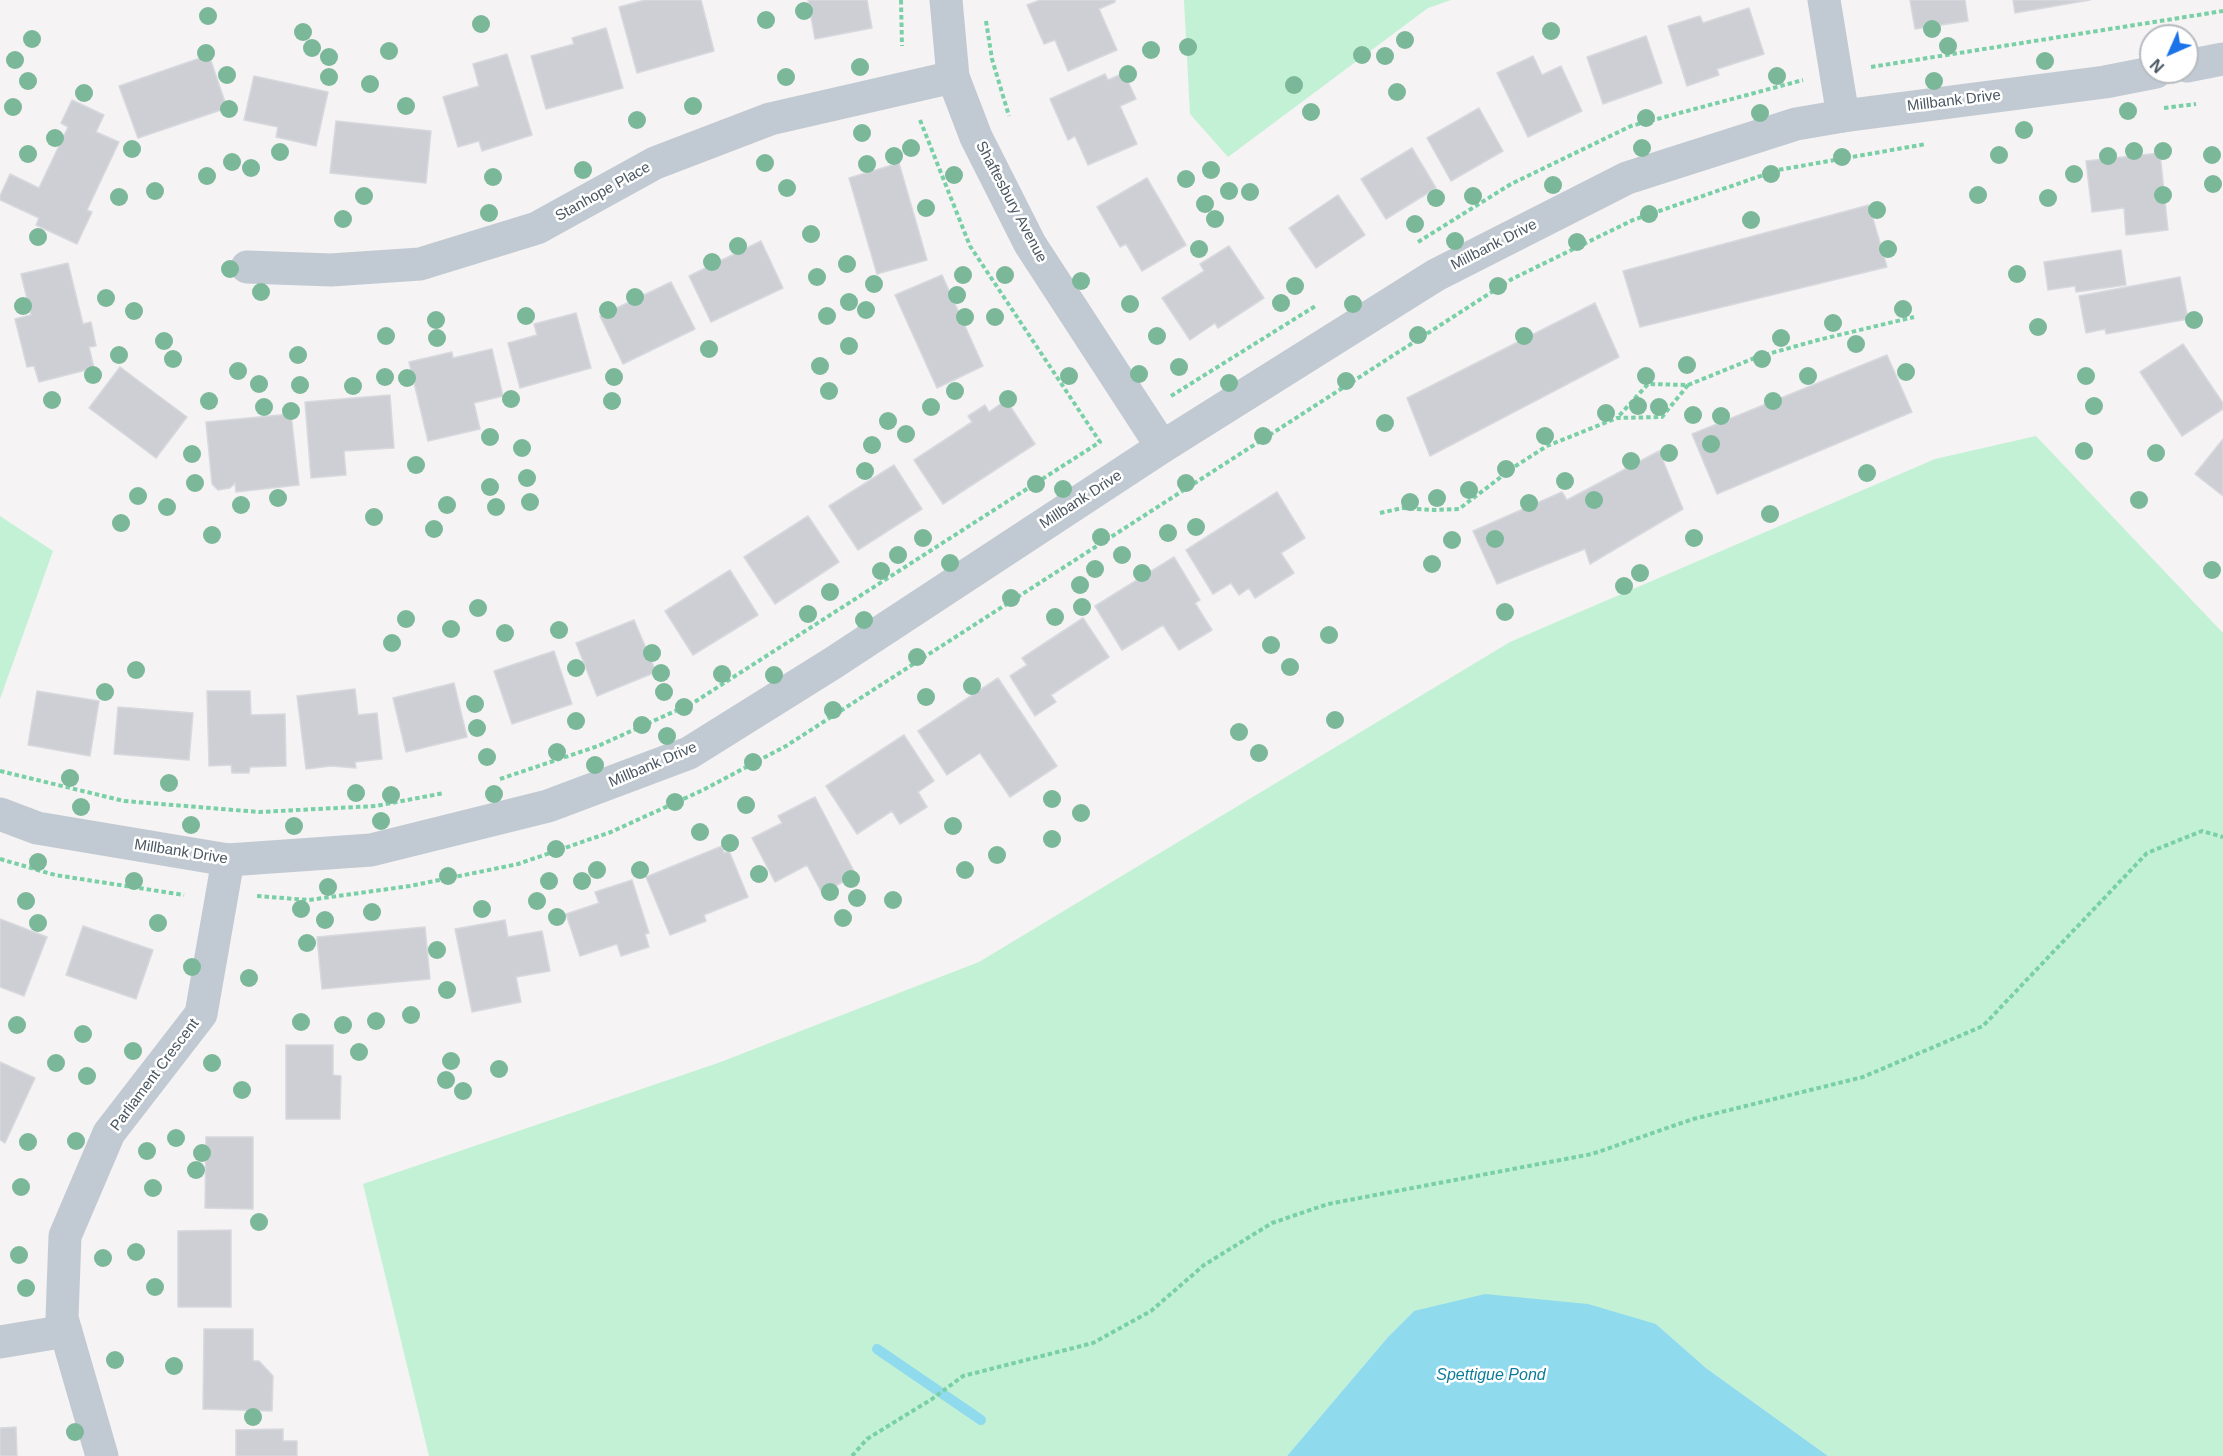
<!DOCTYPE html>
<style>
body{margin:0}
#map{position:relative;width:2223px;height:1456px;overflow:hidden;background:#f5f3f3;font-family:Arial,sans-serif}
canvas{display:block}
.north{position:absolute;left:2139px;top:24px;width:60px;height:60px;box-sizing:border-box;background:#fff;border:2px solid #b7bbc0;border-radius:50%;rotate:225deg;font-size:16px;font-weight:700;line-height:24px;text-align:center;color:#4a5661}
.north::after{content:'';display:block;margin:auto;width:21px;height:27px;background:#1a73e8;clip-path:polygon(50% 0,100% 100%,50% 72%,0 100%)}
</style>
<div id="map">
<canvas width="2223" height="1456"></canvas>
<div class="north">N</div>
</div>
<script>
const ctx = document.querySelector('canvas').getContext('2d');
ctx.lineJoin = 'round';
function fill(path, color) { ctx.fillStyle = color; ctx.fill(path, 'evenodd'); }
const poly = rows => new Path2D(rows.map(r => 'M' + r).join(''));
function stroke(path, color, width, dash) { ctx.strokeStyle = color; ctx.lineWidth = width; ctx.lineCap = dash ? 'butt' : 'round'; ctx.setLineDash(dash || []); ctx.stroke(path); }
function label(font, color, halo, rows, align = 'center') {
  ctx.font = font + ' Arial,sans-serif'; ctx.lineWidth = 5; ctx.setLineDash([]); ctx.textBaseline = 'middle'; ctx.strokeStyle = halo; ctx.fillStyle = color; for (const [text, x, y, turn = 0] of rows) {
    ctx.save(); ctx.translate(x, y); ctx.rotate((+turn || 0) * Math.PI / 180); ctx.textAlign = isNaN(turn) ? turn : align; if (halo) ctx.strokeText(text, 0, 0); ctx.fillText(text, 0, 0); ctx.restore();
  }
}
fill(poly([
 [1184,0,1451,0,1428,8,1228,157,1190,114],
 [2036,436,2223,633,2223,1456,1828,1456,1706,1368,1656,1324,1414,1311,1388,1337,1287,1456,429,1456,363,1184,718,1063,979,962,1510,642,1935,459],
 [0,516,53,551,0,699]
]), '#c3f1d5');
fill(poly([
 [1485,1294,1588,1304,1656,1324,1706,1368,1828,1456,1287,1456,1388,1337,1414,1311]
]), '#90daee');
stroke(poly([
 [877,1349,981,1420]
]), '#90daee', 10);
const building = poly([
 [645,0,701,0,714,51,637,73,619,7,645,0],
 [808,0,867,0,872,28,815,39,808,0],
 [1040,0,1115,0,1115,2,1099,9,1117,50,1068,71,1055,40,1044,44,1027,5,1040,0],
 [1910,0,1965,0,1968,21,1915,29,1910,0],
 [2013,0,2090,0,2015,13,2013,0],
 [1749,8,1764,54,1717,69,1719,75,1687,86,1668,26,1700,16,1703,23,1749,8],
 [606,28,623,88,546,109,531,56,574,44,572,38,606,28],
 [1646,36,1662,83,1603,104,1587,57,1646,36],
 [507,54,532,135,482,151,479,141,458,147,443,97,479,86,473,64,507,54],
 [209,55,227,108,138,138,119,86,209,55],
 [1533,56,1542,75,1561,66,1582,111,1528,137,1497,73,1533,56],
 [1124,73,1136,99,1120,106,1137,144,1088,165,1075,136,1068,140,1050,99,1105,74,1108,80,1124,73],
 [254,76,328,92,316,146,276,137,278,127,244,120,254,76],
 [72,100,104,115,96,132,119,142,87,210,92,212,77,244,36,225,39,218,0,200,0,196,10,174,39,188,68,127,61,123,72,100],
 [1479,108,1503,151,1451,181,1427,138,1479,108],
 [336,121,431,131,426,183,330,173,336,121],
 [1412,148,1436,188,1386,219,1361,179,1412,148],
 [2160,153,2168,230,2126,235,2124,208,2092,212,2086,161,2160,153],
 [899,163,927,260,877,274,849,178,899,163],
 [1147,178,1186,245,1142,271,1126,244,1120,247,1097,207,1147,178],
 [1338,195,1365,235,1316,268,1289,228,1338,195],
 [1869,205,1887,267,1640,327,1623,271,1869,205],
 [761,241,783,288,711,322,689,276,761,241],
 [1229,246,1264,298,1218,328,1215,323,1190,340,1162,298,1204,271,1200,264,1229,246],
 [2121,250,2126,285,2076,292,2075,286,2048,290,2044,262,2121,250],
 [68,263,83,324,91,322,96,346,89,347,94,368,39,382,34,366,27,367,15,319,31,315,21,274,68,263],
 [942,275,983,366,937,388,895,295,942,275],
 [2180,277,2188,319,2106,334,2105,329,2086,333,2079,296,2180,277],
 [671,282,695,329,623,364,600,316,671,282],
 [1595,303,1619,357,1430,456,1407,398,1595,303],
 [576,313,591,368,520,388,508,343,537,335,534,324,576,313],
 [2183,344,2223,403,2223,409,2182,436,2140,372,2183,344],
 [492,349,503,396,474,403,480,429,428,441,409,362,452,352,453,358,492,349],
 [1887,355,1912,412,1717,494,1692,434,1887,355],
 [120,367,187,417,156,458,89,408,120,367],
 [390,395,394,448,344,451,346,475,311,478,305,402,390,395],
 [1006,400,1035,444,943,504,914,460,972,422,968,416,985,405,989,412,1006,400],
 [291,414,299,485,236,492,235,483,230,488,218,490,212,484,206,422,291,414],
 [2223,439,2223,496,2195,474,2223,439],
 [1659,451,1683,509,1590,564,1585,549,1497,584,1473,531,1562,492,1567,500,1659,451],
 [894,465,922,509,858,550,829,506,894,465],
 [1277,492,1305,538,1281,553,1294,573,1255,598,1249,588,1239,595,1231,583,1213,594,1186,550,1277,492],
 [808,516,839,562,775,604,744,557,808,516],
 [1174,557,1200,600,1195,603,1212,630,1179,650,1163,625,1122,650,1095,606,1174,557],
 [730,570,758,615,693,655,665,611,730,570],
 [1083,618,1109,657,1051,695,1056,702,1035,716,1010,676,1027,665,1022,658,1083,618],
 [634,620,656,672,597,696,576,643,634,620],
 [554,651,572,704,512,724,494,671,554,651],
 [998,678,1057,766,1010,797,980,753,947,775,918,731,998,678],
 [454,683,467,737,406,752,393,698,454,683],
 [355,689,358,715,377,713,382,759,355,762,356,768,331,766,306,769,297,696,355,689],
 [37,691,99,701,90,756,28,745,37,691],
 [207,691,250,691,251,715,285,714,286,766,250,767,249,773,232,773,231,765,209,766,207,691],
 [118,707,193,713,189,760,114,754,118,707],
 [904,735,934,781,918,792,927,807,900,824,892,811,857,834,826,786,904,735],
 [815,797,856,875,822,893,807,865,775,882,752,838,782,823,778,816,815,797],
 [722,846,724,853,729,851,748,897,704,915,706,921,670,935,646,877,722,846],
 [632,880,649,933,645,934,649,947,621,956,617,944,580,956,566,914,599,903,595,892,632,880],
 [0,919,47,937,24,996,0,987,0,919],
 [505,920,508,937,542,931,550,971,516,977,521,1002,472,1012,455,929,505,920],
 [83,926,153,950,136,999,66,975,83,926],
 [425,927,430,979,322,989,317,937,425,927],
 [286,1045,333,1045,333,1075,341,1076,340,1119,286,1119,286,1045],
 [0,1062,35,1078,5,1143,0,1140,0,1062],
 [206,1137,253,1137,253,1209,205,1208,206,1137],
 [231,1230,231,1307,178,1307,178,1231,231,1230],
 [204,1329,253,1329,253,1361,259,1361,273,1376,272,1411,203,1409,204,1329],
 [16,1427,17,1456,0,1456,0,1428,16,1427],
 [283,1429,283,1441,297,1441,297,1456,236,1456,236,1430,283,1429]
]);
fill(building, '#cdcfd5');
stroke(building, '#d7d9de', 1.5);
stroke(poly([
 [901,0,902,46],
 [986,21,992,59,1009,116],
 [1871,67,2223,11],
 [2164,108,2196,104],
 [1418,242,1511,184,1631,126,1803,80],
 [1688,385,1757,357,1818,340,1914,317],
 [1171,396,1317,305],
 [1380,513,1402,508,1434,510,1459,509,1514,467,1547,446,1617,418,1662,417,1688,385,1648,384,1617,418],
 [0,771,124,801,259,812,376,806,444,793],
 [500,779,598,746,693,703,1100,442,970,246,920,120],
 [0,859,55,875,184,895],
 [257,896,309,900,410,886,518,864,611,832,703,790,786,746,1512,279,1633,220,1778,170,1926,144],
 [852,1456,867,1439,932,1399,963,1376,1093,1343,1151,1311,1204,1265,1272,1223,1328,1204,1592,1154,1693,1119,1863,1077,1983,1026,2147,853,2202,831,2223,837]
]), '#7ad0a6', 4, [4.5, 3]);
stroke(poly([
 [946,0,953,77,976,137,1030,244,1162,447],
 [1824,0,1843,116],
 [247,267,331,270,420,264,537,228,655,163,770,119,953,77],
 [0,1342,66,1331],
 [102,1456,62,1318,65,1236,109,1133,201,1014,228,860]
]), '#c1cad2', 33);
stroke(poly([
 [2187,66,2223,59],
 [0,814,37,828,228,860,371,850,548,806,689,753,833,663,1162,447,1436,275,1627,178,1796,124,1843,116,2105,82,2156,72]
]), '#c1cad2', 33);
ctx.fillStyle = '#7bb799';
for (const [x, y] of [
 [804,11],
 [208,16],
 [766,20],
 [481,24],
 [1932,29],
 [1551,31],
 [303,32],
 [32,39],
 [1405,40],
 [1948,46],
 [1188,47],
 [312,48],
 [1151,50],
 [389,51],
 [206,53],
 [1362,55],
 [1385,56],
 [329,57],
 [15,60],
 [2045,61],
 [860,67],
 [1128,74],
 [227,75],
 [1777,76],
 [329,77],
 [786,77],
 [28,81],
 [1934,81],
 [370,84],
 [1294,85],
 [1397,92],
 [84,93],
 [406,106],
 [693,106],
 [13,107],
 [229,109],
 [2128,111],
 [1311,112],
 [1760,113],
 [1646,118],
 [637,120],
 [2024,130],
 [862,133],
 [55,138],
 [911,148],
 [1642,148],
 [132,149],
 [2134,151],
 [2163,151],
 [280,152],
 [28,154],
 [1999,155],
 [2212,155],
 [894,156],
 [2108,156],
 [1842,157],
 [232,162],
 [765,163],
 [867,164],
 [251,168],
 [583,170],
 [1211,170],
 [1771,174],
 [2074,174],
 [954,175],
 [207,176],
 [493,177],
 [1186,179],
 [2213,184],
 [1553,185],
 [787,188],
 [155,191],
 [1229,191],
 [1250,192],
 [1978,195],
 [2163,195],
 [364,196],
 [1473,196],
 [119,197],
 [1436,198],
 [2048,198],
 [1205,204],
 [926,208],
 [1877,210],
 [489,213],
 [1649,214],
 [343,219],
 [1215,219],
 [1751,220],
 [1415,224],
 [811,234],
 [38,237],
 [1455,241],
 [1577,242],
 [738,246],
 [1199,249],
 [1888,249],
 [712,262],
 [847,264],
 [230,269],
 [2017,274],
 [963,275],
 [1005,275],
 [817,277],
 [1081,281],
 [874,284],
 [1295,286],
 [1498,286],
 [261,292],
 [957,295],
 [635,297],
 [106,298],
 [849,302],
 [1281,303],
 [1130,304],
 [1353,304],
 [23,306],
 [1903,309],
 [608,310],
 [866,310],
 [134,311],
 [526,316],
 [827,316],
 [965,317],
 [995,317],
 [436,320],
 [2194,320],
 [1833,323],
 [2038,327],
 [1418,335],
 [386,336],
 [1157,336],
 [1524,336],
 [437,338],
 [1781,338],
 [164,341],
 [1856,344],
 [849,346],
 [709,349],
 [119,355],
 [298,355],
 [173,359],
 [1762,359],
 [1687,365],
 [820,366],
 [1179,367],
 [238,371],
 [1906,372],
 [1139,374],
 [93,375],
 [1069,376],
 [1646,376],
 [1808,376],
 [2086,376],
 [385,377],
 [614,377],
 [407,378],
 [1346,381],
 [1229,383],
 [259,384],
 [300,385],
 [353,386],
 [829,391],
 [955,391],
 [511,399],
 [1008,399],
 [52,400],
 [209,401],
 [612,401],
 [1773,401],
 [1638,406],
 [2094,406],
 [264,407],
 [931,407],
 [1659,407],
 [291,411],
 [1606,413],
 [1693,415],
 [1721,416],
 [888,421],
 [1385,423],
 [906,434],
 [1263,436],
 [1545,436],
 [490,437],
 [1711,444],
 [872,445],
 [522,448],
 [2084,451],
 [1669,453],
 [2156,453],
 [192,454],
 [1631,461],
 [416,465],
 [1506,469],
 [865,471],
 [1867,473],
 [527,478],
 [1565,481],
 [195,483],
 [1186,483],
 [1036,484],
 [490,487],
 [1063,489],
 [1469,490],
 [138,496],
 [278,498],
 [1437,498],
 [1594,500],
 [2139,500],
 [530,502],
 [1410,502],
 [1529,503],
 [241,505],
 [447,505],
 [167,507],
 [496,507],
 [1770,514],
 [374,517],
 [121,523],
 [1196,527],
 [434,529],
 [1168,533],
 [212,535],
 [1101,537],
 [923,538],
 [1694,538],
 [1495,539],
 [1452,540],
 [898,555],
 [1122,555],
 [950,563],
 [1432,564],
 [1095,569],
 [2212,570],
 [881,571],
 [1142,573],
 [1640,573],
 [1080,585],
 [1624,586],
 [830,592],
 [1011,598],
 [1082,607],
 [478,608],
 [1505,612],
 [808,614],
 [1055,617],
 [406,619],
 [864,620],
 [451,629],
 [559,630],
 [505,633],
 [1329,635],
 [392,643],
 [1271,645],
 [652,653],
 [917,657],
 [1290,667],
 [576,668],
 [136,670],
 [661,673],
 [722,674],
 [774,675],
 [972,686],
 [105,692],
 [664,692],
 [926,697],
 [475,704],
 [684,707],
 [833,710],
 [1335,720],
 [576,721],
 [642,725],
 [477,728],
 [1239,732],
 [667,736],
 [557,752],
 [1259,753],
 [487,757],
 [753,762],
 [595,765],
 [70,778],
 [169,783],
 [356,793],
 [494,794],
 [391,795],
 [1052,799],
 [675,802],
 [746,805],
 [81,807],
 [1081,813],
 [381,821],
 [191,825],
 [294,826],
 [953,826],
 [700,832],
 [1052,839],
 [730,843],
 [556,849],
 [997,855],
 [38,862],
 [597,870],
 [640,870],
 [965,870],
 [759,874],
 [448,876],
 [851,879],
 [134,881],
 [549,881],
 [582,881],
 [328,887],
 [830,892],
 [857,898],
 [893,900],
 [26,901],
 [537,901],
 [301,909],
 [482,909],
 [372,912],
 [557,917],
 [843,918],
 [325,920],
 [38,923],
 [158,923],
 [307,943],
 [437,950],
 [192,967],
 [249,978],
 [447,990],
 [411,1015],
 [376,1021],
 [301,1022],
 [17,1025],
 [343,1025],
 [83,1034],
 [133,1051],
 [359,1052],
 [451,1061],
 [56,1063],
 [212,1063],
 [499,1069],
 [87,1076],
 [446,1080],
 [242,1090],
 [463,1091],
 [176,1138],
 [76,1141],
 [28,1142],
 [147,1151],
 [202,1153],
 [196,1170],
 [21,1187],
 [153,1188],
 [259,1222],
 [136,1252],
 [19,1255],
 [103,1258],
 [155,1287],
 [26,1288],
 [115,1360],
 [174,1366],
 [253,1417],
 [75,1432]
]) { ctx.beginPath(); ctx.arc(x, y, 9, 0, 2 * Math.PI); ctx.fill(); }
label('15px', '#4a5661', '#fff', [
 ["Millbank Drive",1954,101,-7],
 ["Stanhope Place",603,192,-29],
 ["Shaftesbury Avenue",1011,202,62],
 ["Millbank Drive",1494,245,-27],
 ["Millbank Drive",1081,500,-33],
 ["Millbank Drive",653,765,-23],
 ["Millbank Drive",181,852,9],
 ["Parliament Crescent",155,1075,-53]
]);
label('italic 16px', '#0c7c9b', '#fff', [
 ["Spettigue Pond",1491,1376]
]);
</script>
